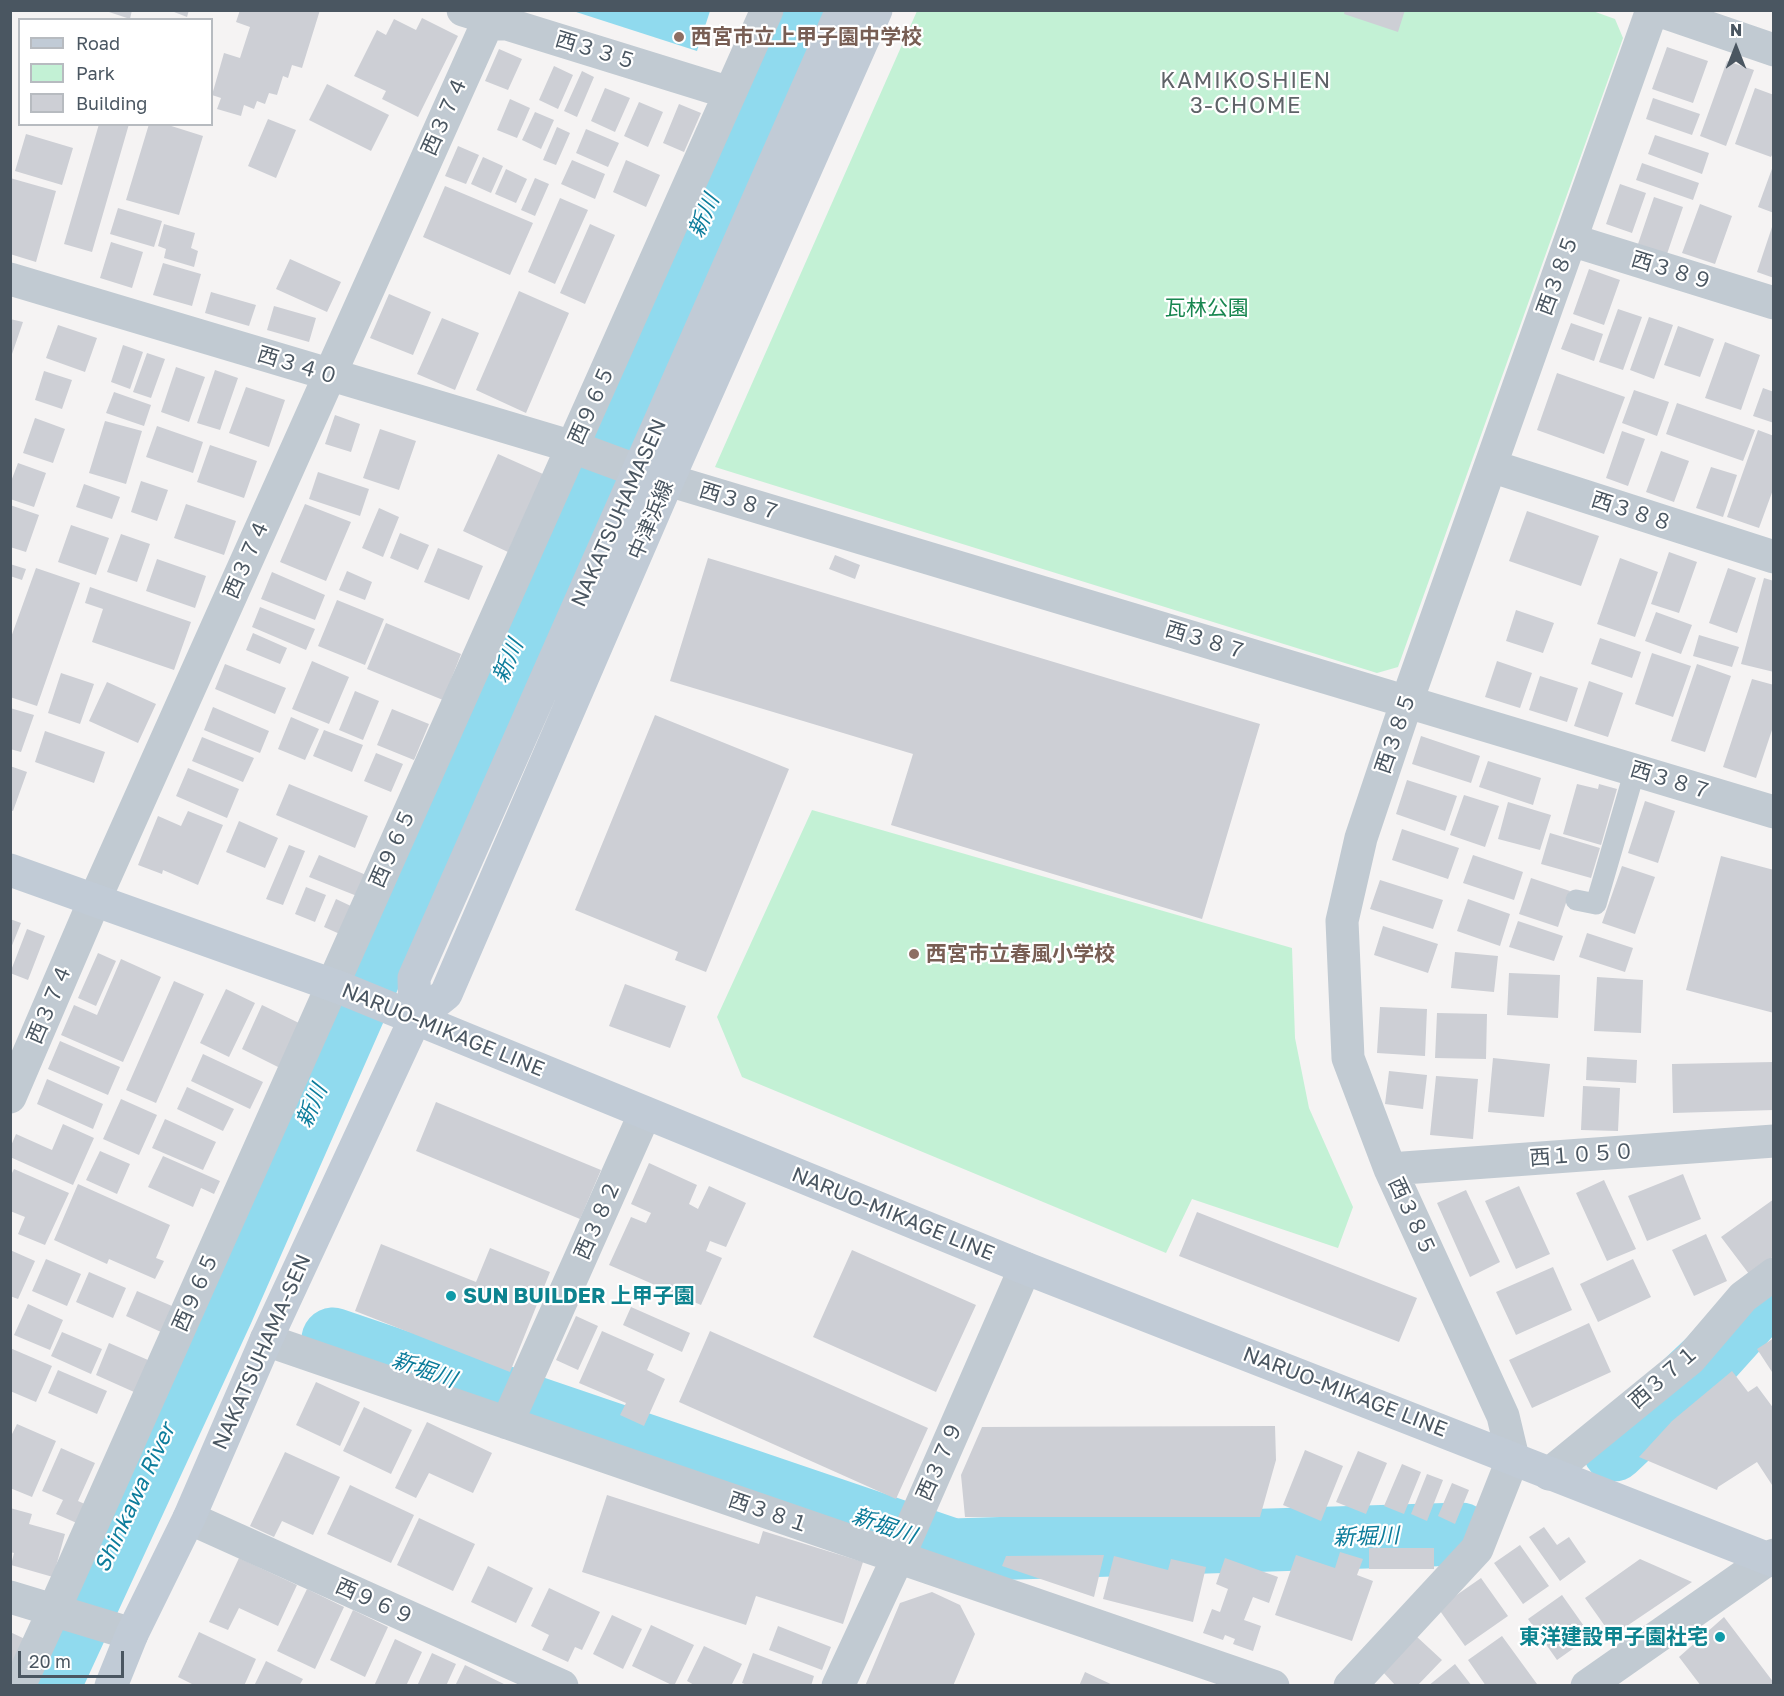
<!DOCTYPE html>
<meta charset="utf-8">
<style>
body{margin:0}
#map{position:relative;width:1784px;height:1696px;overflow:hidden;background:#f5f3f3;font-family:"Golos Text",sans-serif}
canvas{display:block}
.frame{position:absolute;inset:0;border:12px solid #4a5661;pointer-events:none}
.legend{position:absolute;left:18px;top:18px;width:195px;height:108px;box-sizing:border-box;background:#fff;border:2px solid #b7bbc0;margin:0;padding:8px 10px;list-style:none;font-size:18px;color:#4a5661}
.legend li{display:flex;align-items:center;gap:12px;height:30px}
.legend b{width:30px;border:2px solid #b7bbc0}
.north{position:absolute;left:1706px;top:18px;width:60px;height:60px;-webkit-text-stroke:4px #fff;paint-order:stroke;rotate:0deg;font-size:16px;font-weight:700;line-height:24px;text-align:center;color:#4a5661}
.north::after{content:'';display:block;margin:auto;width:21px;height:27px;background:#4a5661;clip-path:polygon(50% 0,100% 100%,50% 72%,0 100%)}
.scale{position:absolute;left:18px;top:1651px;width:106px;height:27px;box-sizing:border-box;border:3px solid #4a5661;border-top:0;padding-left:8px;font-size:18px;line-height:21px;white-space:nowrap;color:#4a5661;-webkit-text-stroke:4px #fff;paint-order:stroke}
</style>
<div id="map">
<canvas width="1784" height="1696"></canvas>
<div class="frame"></div>
<ul class="legend">
<li><b style="height:8px;background:#c1cbd6"></b>Road</li>
<li><b style="height:16px;background:#c3f1d5"></b>Park</li>
<li><b style="height:16px;background:#cdcfd5"></b>Building</li>
</ul>
<div class="north">N</div>
<div class="scale">20 m</div>
</div>
<script>
const ctx = document.querySelector('canvas').getContext('2d');
ctx.lineJoin = 'round';
function fill(path, color) { ctx.fillStyle = color; ctx.fill(path, 'evenodd'); }
const poly = rows => new Path2D(rows.map(r => 'M' + r).join(''));
function stroke(path, color, width, dash) { ctx.strokeStyle = color; ctx.lineWidth = width; ctx.lineCap = dash ? 'butt' : 'round'; ctx.setLineDash(dash || []); ctx.stroke(path); }
function label(font, color, halo, rows, align = 'center') {
  ctx.font = font + ' "Golos Text","Noto Sans JP",sans-serif'; ctx.lineWidth = 4.5; ctx.setLineDash([]); ctx.textBaseline = 'middle'; ctx.strokeStyle = halo; ctx.fillStyle = color; for (const [text, x, y, turn = 0] of rows) {
    ctx.save(); ctx.translate(x, y); ctx.rotate((+turn || 0) * Math.PI / 180); ctx.textAlign = isNaN(turn) ? turn : align; if (halo) ctx.strokeText(text, 0, 0); ctx.fillText(text, 0, 0); ctx.restore();
  }
}
fill(poly([
 [1590,10,1615,19,1623,38,1398,667,1377,673,715,467,917,11],
 [812,810,1292,948,1295,1038,1309,1108,1353,1207,1338,1248,1192,1199,1166,1253,742,1077,717,1017]
]), '#c3f1d5');
fill(poly([
 [573,11,710,10,710,11,697,51]
]), '#90daee');
stroke(poly([
 [333,1339,953,1550,1461,1534],
 [1614,1450,1710,1359,1756,1308,1774,1296],
 [49,1686,222,1311,794,10]
]), '#90daee', 63);
fill(poly([
 [103,10,132,10,130,19],
 [169,10,189,10,187,17],
 [240,10,320,10,302,68,292,65,288,78,283,76,277,95,269,93,265,104,257,101,254,109,244,105,241,116,217,109,221,98,212,95,224,53,240,58,250,27,236,22],
 [1345,10,1405,10,1398,32,1344,14],
 [422,18,458,36,418,117,382,99,386,91,354,76,377,30,386,35,394,19,416,30],
 [1667,47,1708,61,1693,103,1652,89],
 [499,49,522,59,508,90,485,81],
 [1727,61,1754,70,1726,146,1700,136],
 [554,66,573,75,558,109,539,100],
 [582,71,594,77,577,117,564,111],
 [327,84,389,115,371,151,309,120],
 [605,88,630,98,615,132,591,121],
 [1755,88,1774,95,1774,151,1771,157,1735,144],
 [1653,98,1700,114,1692,135,1646,119],
 [510,99,530,108,517,138,497,130],
 [639,102,663,112,648,147,624,136],
 [679,104,701,113,684,152,663,143],
 [535,112,554,120,541,149,522,140],
 [268,119,296,130,276,178,248,166],
 [99,124,129,124,92,252,64,244],
 [149,124,165,124,203,136,179,215,126,200],
 [557,127,570,133,556,165,543,160],
 [586,129,619,143,608,167,576,153],
 [26,134,73,148,62,185,15,171],
 [1655,135,1709,153,1702,174,1648,154],
 [458,146,479,155,466,184,445,176],
 [483,157,503,166,491,193,471,184],
 [572,160,605,174,595,199,561,184],
 [626,160,660,175,646,207,613,192],
 [1642,163,1699,183,1693,200,1636,180],
 [1773,166,1774,166,1774,213,1758,207],
 [506,169,527,179,516,203,495,194],
 [10,178,56,191,36,262,10,254],
 [535,178,549,184,535,216,521,210],
 [1620,184,1646,193,1632,233,1606,224],
 [445,186,533,223,510,275,423,237],
 [1654,197,1683,207,1667,254,1638,244],
 [560,198,588,210,555,284,528,272],
 [1700,204,1732,216,1715,264,1682,253],
 [118,208,162,221,154,247,110,234],
 [164,224,195,233,191,248,198,251,194,267,164,258,166,249,158,246],
 [590,224,615,235,585,304,560,293],
 [1773,224,1774,224,1774,278,1757,272],
 [111,242,143,252,132,288,100,278],
 [290,259,341,282,327,312,276,289],
 [163,263,201,274,192,306,153,295],
 [1589,269,1620,280,1604,325,1573,314],
 [519,291,569,313,526,413,476,390],
 [211,292,256,305,249,326,205,313],
 [389,294,431,312,413,355,370,338],
 [274,306,316,318,309,342,267,330],
 [1618,309,1642,317,1623,370,1599,362],
 [1649,317,1673,325,1654,379,1630,370],
 [442,318,479,333,455,390,417,374],
 [10,319,23,322,11,357,10,357],
 [1571,323,1603,334,1594,361,1561,349],
 [58,325,97,338,85,372,46,358],
 [1678,326,1714,339,1700,377,1664,365],
 [1725,342,1760,355,1741,410,1705,398],
 [123,345,143,352,130,389,111,382],
 [147,353,165,359,151,398,133,392],
 [176,367,205,377,189,422,161,412],
 [215,370,238,378,220,430,197,423],
 [44,371,72,380,62,409,35,400],
 [1557,373,1625,397,1604,454,1537,430],
 [246,387,285,400,269,447,229,433],
 [1763,388,1774,392,1774,423,1753,416],
 [1634,390,1669,402,1657,436,1622,423],
 [114,392,151,405,144,426,106,413],
 [1677,403,1755,430,1743,461,1666,434],
 [335,415,360,424,351,452,325,444],
 [35,418,65,429,53,463,23,453],
 [105,421,142,431,126,484,89,473],
 [157,426,203,442,193,473,146,457],
 [380,429,416,441,399,490,363,478],
 [1758,430,1774,436,1774,487,1759,528,1727,517],
 [1622,431,1645,439,1628,486,1606,478],
 [210,445,257,461,244,498,197,482],
 [1661,451,1689,461,1674,502,1646,492],
 [498,454,543,474,508,552,463,531],
 [18,463,46,473,34,507,10,499,10,484],
 [1711,467,1737,475,1723,517,1696,508],
 [318,472,369,489,360,516,309,499],
 [141,481,168,490,157,521,131,512],
 [84,484,120,497,112,519,76,507],
 [186,504,236,521,224,555,174,538],
 [305,504,351,522,326,581,280,562],
 [10,505,39,515,26,552,10,547],
 [379,508,399,517,383,557,362,548],
 [1527,511,1599,536,1581,586,1509,561],
 [71,525,109,538,96,575,58,562],
 [400,533,429,545,418,570,390,558],
 [121,534,150,544,137,582,107,572],
 [438,548,483,566,469,600,424,582],
 [1669,552,1697,562,1679,613,1651,604],
 [835,555,860,565,855,579,829,569],
 [708,558,1260,724,1202,919,891,825,913,754,670,681],
 [1620,558,1658,572,1635,637,1597,624],
 [157,559,206,576,195,608,146,591],
 [10,564,26,569,22,580,10,576],
 [36,568,80,583,37,706,10,697,10,640],
 [1728,568,1756,578,1737,633,1709,623],
 [347,571,372,582,365,600,339,590],
 [272,572,325,595,315,620,261,599],
 [1764,578,1774,581,1774,672,1741,664],
 [90,587,191,622,174,670,92,642,103,609,85,603],
 [337,600,384,619,365,665,318,646],
 [260,607,315,629,306,650,252,627],
 [1516,610,1554,623,1543,653,1506,641],
 [1656,612,1692,625,1681,654,1645,641],
 [386,623,461,654,443,700,367,669],
 [253,633,287,648,280,664,246,650],
 [1699,635,1739,647,1732,667,1693,656],
 [1600,638,1641,652,1632,678,1591,664],
 [1652,653,1691,666,1673,717,1635,704],
 [312,661,349,677,329,724,292,709],
 [1497,661,1532,673,1520,708,1485,697],
 [225,664,286,688,275,714,215,689],
 [1697,664,1731,676,1705,752,1671,741],
 [61,673,94,684,80,724,48,713],
 [1540,676,1578,688,1567,722,1529,710],
 [1752,679,1774,685,1774,724,1756,778,1723,767],
 [1589,681,1623,693,1608,737,1574,726],
 [107,682,156,704,138,743,89,721],
 [355,691,379,701,363,740,339,730],
 [213,707,269,731,260,753,204,730],
 [10,708,34,715,21,752,10,749],
 [392,709,429,724,414,760,377,745],
 [655,715,789,769,706,972,675,960,678,952,575,910],
 [291,717,319,729,305,760,278,749],
 [324,730,363,745,352,772,313,756],
 [45,731,105,752,94,783,35,762],
 [1421,736,1480,756,1471,783,1412,764],
 [202,737,254,758,243,782,192,761],
 [376,753,403,764,391,792,364,781],
 [1488,761,1541,778,1533,805,1479,787],
 [10,766,27,772,13,811,10,810],
 [188,768,239,789,227,818,176,796],
 [1407,780,1457,796,1445,831,1396,814],
 [289,784,368,816,355,848,276,815],
 [1577,784,1598,789,1599,784,1617,789,1601,845,1563,834],
 [1464,795,1499,806,1485,847,1450,835],
 [1645,801,1675,811,1658,863,1628,853],
 [1508,802,1551,815,1540,850,1498,839],
 [188,811,223,825,198,885,163,870,162,874,138,865,158,816,181,826],
 [239,821,278,838,265,868,226,852],
 [1402,829,1459,848,1448,879,1392,860],
 [1550,833,1600,848,1591,878,1541,864],
 [289,845,305,851,283,905,266,899],
 [319,855,366,875,357,896,309,877],
 [1473,855,1523,872,1514,900,1463,883],
 [1721,856,1774,870,1774,1013,1686,990],
 [1622,866,1655,877,1635,934,1602,923],
 [1531,878,1570,891,1558,927,1519,914],
 [1380,880,1443,900,1433,929,1370,909],
 [306,887,326,895,315,922,295,914],
 [336,899,353,907,342,935,324,927],
 [1468,899,1510,914,1500,946,1457,931],
 [10,919,21,923,11,948,10,948],
 [1518,921,1563,936,1554,961,1509,947],
 [1383,926,1438,944,1428,973,1374,955],
 [27,929,45,936,28,980,10,973],
 [1587,933,1633,948,1625,972,1579,957],
 [1455,952,1498,956,1494,992,1451,988],
 [98,953,116,961,96,1006,78,998],
 [121,959,161,977,123,1062,61,1035,74,1005,97,1015],
 [1509,973,1560,975,1558,1018,1507,1015],
 [1597,977,1643,980,1641,1033,1594,1031],
 [174,981,204,994,156,1103,126,1090],
 [625,984,686,1006,670,1048,609,1026],
 [226,989,255,1003,229,1057,200,1043],
 [262,1005,301,1024,280,1068,242,1049],
 [1380,1007,1427,1009,1425,1056,1377,1053],
 [1437,1013,1487,1014,1486,1059,1435,1058],
 [60,1041,120,1067,108,1095,48,1069],
 [203,1054,263,1082,250,1109,191,1081],
 [1587,1057,1637,1060,1636,1083,1586,1080],
 [1493,1058,1550,1064,1544,1117,1488,1112],
 [1774,1062,1774,1110,1673,1113,1672,1064],
 [1389,1071,1427,1075,1423,1109,1385,1104],
 [1436,1076,1478,1079,1473,1139,1430,1135],
 [47,1079,103,1104,93,1129,37,1104],
 [1583,1086,1620,1088,1618,1131,1581,1130],
 [187,1087,234,1109,223,1131,177,1109],
 [121,1099,157,1115,139,1155,103,1139],
 [436,1102,601,1170,580,1219,416,1151],
 [165,1119,216,1142,203,1170,152,1148],
 [63,1124,94,1138,73,1185,10,1157,10,1148,16,1134,52,1150],
 [100,1151,130,1164,117,1194,86,1180],
 [163,1156,220,1181,214,1194,201,1188,193,1207,148,1187],
 [649,1163,697,1185,689,1204,698,1209,709,1186,746,1203,726,1247,710,1241,706,1251,722,1258,701,1305,609,1265,631,1217,646,1223,651,1213,631,1204],
 [14,1169,69,1193,45,1245,18,1234,25,1217,10,1211,10,1177],
 [1683,1174,1701,1219,1647,1241,1628,1196],
 [1604,1180,1636,1249,1607,1261,1576,1193],
 [78,1184,170,1225,156,1258,164,1261,155,1279,109,1259,107,1264,54,1240],
 [1519,1186,1550,1254,1516,1269,1485,1201],
 [1466,1190,1500,1262,1470,1277,1437,1203],
 [1774,1199,1774,1256,1749,1274,1721,1237],
 [1197,1212,1417,1298,1399,1342,1179,1256],
 [1706,1234,1727,1281,1694,1296,1672,1250],
 [381,1244,476,1282,490,1248,550,1272,510,1372,355,1311],
 [10,1250,35,1261,18,1299,10,1296],
 [852,1250,976,1305,936,1392,813,1337],
 [46,1259,81,1274,67,1306,32,1291],
 [1633,1259,1651,1297,1598,1322,1580,1284],
 [1553,1267,1572,1310,1516,1335,1496,1292],
 [89,1272,126,1288,113,1318,76,1302],
 [137,1291,172,1306,161,1332,126,1316],
 [28,1304,63,1320,50,1350,14,1335],
 [631,1307,690,1333,682,1352,623,1325],
 [576,1316,598,1326,578,1370,556,1360],
 [1589,1323,1611,1372,1532,1408,1509,1360],
 [602,1331,654,1354,647,1370,665,1379,644,1426,620,1415,626,1403,579,1383],
 [710,1331,928,1428,896,1499,679,1402],
 [62,1332,102,1349,91,1374,51,1356],
 [1774,1338,1774,1375,1757,1349],
 [109,1343,148,1360,134,1392,96,1375],
 [10,1348,52,1366,36,1402,10,1391],
 [58,1370,107,1391,97,1414,48,1393],
 [1732,1371,1748,1392,1757,1386,1774,1409,1774,1488,1757,1462,1718,1487,1717,1490,1639,1457,1672,1421],
 [316,1382,360,1402,340,1446,296,1425],
 [364,1407,412,1430,391,1474,343,1451],
 [427,1422,492,1453,473,1493,429,1473,416,1498,395,1488],
 [17,1424,56,1441,32,1497,10,1488,10,1438],
 [1275,1426,1276,1460,1260,1517,965,1517,961,1475,982,1427],
 [61,1448,95,1463,78,1501,87,1505,79,1524,56,1514,63,1500,42,1491],
 [1305,1450,1343,1466,1321,1521,1283,1505],
 [1358,1451,1387,1463,1366,1514,1336,1502],
 [285,1452,340,1477,313,1535,282,1521,274,1537,250,1526],
 [1402,1464,1421,1472,1404,1514,1384,1506],
 [1427,1474,1443,1480,1427,1521,1411,1514],
 [1452,1483,1469,1490,1455,1524,1438,1516],
 [350,1485,414,1515,391,1563,327,1534],
 [607,1495,759,1544,763,1531,863,1562,843,1624,756,1596,746,1625,582,1572],
 [10,1508,32,1514,29,1524,65,1534,53,1577,11,1565,14,1553,10,1552],
 [419,1518,475,1544,453,1591,397,1565],
 [1544,1527,1557,1545,1569,1537,1586,1562,1560,1581,1529,1537],
 [1520,1545,1549,1586,1523,1604,1494,1563],
 [1369,1548,1434,1548,1434,1569,1369,1569],
 [1340,1552,1363,1559,1357,1575,1373,1581,1352,1641,1275,1615,1296,1555,1335,1568],
 [1104,1555,1094,1597,1002,1566,1006,1556],
 [1114,1556,1168,1570,1171,1559,1206,1567,1193,1622,1103,1599],
 [239,1558,297,1585,278,1626,239,1608,228,1630,209,1622],
 [1225,1558,1278,1577,1269,1603,1253,1597,1244,1620,1261,1626,1253,1651,1233,1644,1235,1639,1225,1635,1223,1640,1203,1633,1212,1609,1220,1612,1228,1589,1216,1584],
 [1640,1559,1692,1582,1612,1636,1585,1598],
 [488,1566,533,1588,516,1623,471,1602],
 [1481,1578,1508,1616,1465,1646,1438,1608],
 [549,1588,600,1612,582,1650,575,1647,568,1662,542,1650,549,1635,531,1626],
 [307,1589,344,1607,315,1669,277,1651],
 [932,1592,960,1605,975,1634,953,1686,865,1686,900,1603],
 [1562,1595,1591,1636,1557,1660,1528,1619],
 [353,1610,388,1627,365,1677,330,1660],
 [612,1615,642,1629,623,1669,593,1654],
 [1724,1617,1774,1683,1774,1686,1701,1686,1679,1657],
 [651,1625,694,1645,674,1686,632,1666],
 [778,1626,831,1647,822,1670,769,1650],
 [10,1632,25,1639,10,1666],
 [199,1632,256,1659,244,1686,196,1686,178,1677],
 [1416,1636,1442,1660,1417,1686,1396,1686,1382,1671],
 [1502,1636,1537,1684,1535,1686,1486,1686,1468,1660],
 [395,1639,422,1652,406,1686,374,1686],
 [704,1646,742,1664,731,1686,696,1686,687,1681],
 [432,1653,456,1664,446,1686,417,1686],
 [753,1653,814,1676,811,1686,750,1686,742,1683],
 [266,1661,303,1679,299,1686,254,1686],
 [1455,1664,1472,1686,1428,1686],
 [465,1665,508,1686,455,1686],
 [1085,1672,1115,1686,1079,1686]
]), '#cdcfd5');
stroke(poly([
 [1576,900,1596,904,1635,770]
]), '#c1cad2', 21);
stroke(poly([
 [463,10,476,14,487,24,507,24,730,93],
 [1657,10,1774,50],
 [1571,240,1774,303],
 [10,279,573,447,638,471,1774,812],
 [1491,466,1774,557],
 [10,1097,95,899,487,24],
 [1390,1169,1774,1141],
 [266,1340,1273,1686],
 [507,1423,645,1113],
 [1549,1474,1690,1359,1743,1297,1774,1274],
 [189,1518,562,1686],
 [10,1597,132,1634],
 [19,1686,54,1610,767,10],
 [838,1686,906,1540,1025,1268],
 [1350,1686,1477,1549,1513,1458,1503,1416,1390,1169,1348,1058,1342,921,1361,838,1407,701,1652,10],
 [1587,1686,1774,1555]
]), '#c1cad2', 33);
stroke(poly([
 [10,870,341,988,1025,1268,1774,1561],
 [415,1019,446,994,668,480,876,10],
 [111,1686,132,1634,189,1518,266,1340,415,1019,414,978,842,10]
]), '#c1cbd6', 33);
for (const [x, y, r, color] of [
 [679,37,6,"#8d6e63"],
 [914,954,6,"#8d6e63"],
 [451,1296,6,"#0f9aa8"],
 [1720,1637,6,"#0f9aa8"]
]) { const dot = new Path2D(); dot.arc(x, y, r, 0, 2 * Math.PI); ctx.fillStyle = color; ctx.fill(dot); stroke(dot, '#fff', 2); }
label('bold 21px', '#785e54', '#fff', [
 ["西宮市立上甲子園中学校",691,37],
 ["西宮市立春風小学校",926,954]
], 'left');
label('21px', '#4a5661', '#fff', [
 ["西３３５",596,51,17],
 ["西３７４",445,116,-66],
 ["西３８９",1672,271,17],
 ["西３８５",1558,275,-70],
 ["西３４０",298,366,17],
 ["西９６５",592,405,-66],
 ["西３８７",740,502,17],
 ["西３８８",1632,512,18],
 ["NAKATSUHAMASEN",619,513,-66],
 ["中津浜線",651,520,-67],
 ["西３７４",247,559,-66],
 ["西３８７",1206,641,17],
 ["西３８５",1396,733,-71],
 ["西３８７",1671,781,17],
 ["西９６５",393,848,-66],
 ["西３７４",50,1004,-67],
 ["NARUO-MIKAGE LINE",443,1030,22],
 ["西１０５０",1582,1155,-4],
 ["NARUO-MIKAGE LINE",893,1214,22],
 ["西３８５",1412,1217,65],
 ["西３８２",598,1220,-66],
 ["西９６５",196,1292,-66],
 ["NAKATSUHAMA-SEN",262,1352,-66],
 ["西３７１",1664,1377,-41],
 ["NARUO-MIKAGE LINE",1345,1392,21],
 ["西３７９",940,1461,-66],
 ["西３８１",769,1513,19],
 ["西９６９",375,1602,24]
]);
label('21px', '#17864f', '#fff', [
 ["瓦林公園",1207,308]
]);
label('bold 21px', '#0d838f', '#fff', [
 ["SUN BUILDER 上甲子園",463,1296],
 ["東洋建設甲子園社宅",1708,1637,"right"]
], 'left');
ctx.letterSpacing = '1.5px';
label('22px', '#5f6368', '#fff', [
 ["KAMIKOSHIEN",1246,81],
 ["3-CHOME",1246,106]
]);
ctx.letterSpacing = '0px';
label('italic 22px', '#0c7c9b', '#fff', [
 ["新川",704,216,-66],
 ["新川",508,661,-66],
 ["新川",312,1106,-66],
 ["新堀川",424,1370,19],
 ["Shinkawa River",135,1498,-65],
 ["新堀川",884,1526,19],
 ["新堀川",1366,1537,-2]
]);
</script>
